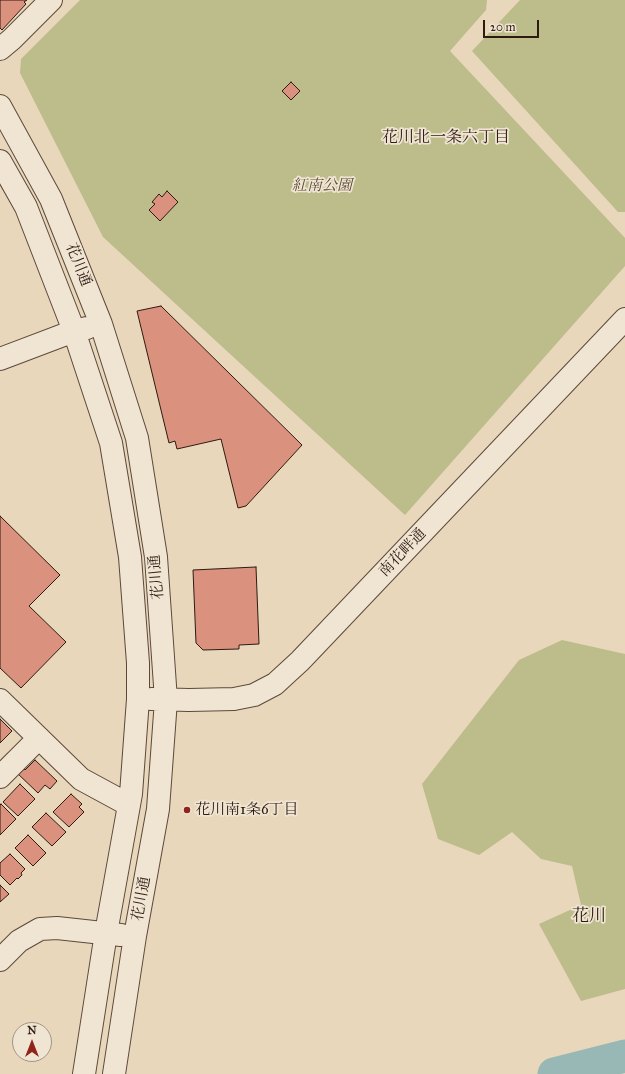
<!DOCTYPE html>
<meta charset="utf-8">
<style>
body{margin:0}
#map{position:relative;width:625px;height:1074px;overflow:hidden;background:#e8d7bb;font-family:"IM FELL Great Primer",serif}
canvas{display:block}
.north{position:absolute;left:12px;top:1022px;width:40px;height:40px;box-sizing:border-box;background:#f0e5d3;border:1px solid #a29485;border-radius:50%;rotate:0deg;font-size:11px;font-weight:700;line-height:16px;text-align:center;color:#2e1a11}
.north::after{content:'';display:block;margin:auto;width:14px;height:18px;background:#8f2418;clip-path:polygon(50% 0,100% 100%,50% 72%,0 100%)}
.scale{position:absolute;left:483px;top:20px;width:56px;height:18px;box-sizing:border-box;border:2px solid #2e1a11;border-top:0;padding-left:5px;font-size:12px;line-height:14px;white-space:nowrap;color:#2e1a11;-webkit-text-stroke:3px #f0e5d3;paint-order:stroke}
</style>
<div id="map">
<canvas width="625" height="1074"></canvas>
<div class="north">N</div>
<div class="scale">20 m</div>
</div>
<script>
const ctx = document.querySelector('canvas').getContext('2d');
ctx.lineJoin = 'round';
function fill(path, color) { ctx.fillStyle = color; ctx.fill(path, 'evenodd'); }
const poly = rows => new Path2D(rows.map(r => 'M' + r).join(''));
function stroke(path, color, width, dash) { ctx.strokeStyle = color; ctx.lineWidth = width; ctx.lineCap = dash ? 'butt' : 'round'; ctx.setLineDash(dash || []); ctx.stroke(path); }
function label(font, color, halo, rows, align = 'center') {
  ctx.font = font + ' "IM FELL Great Primer","Noto Serif JP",serif'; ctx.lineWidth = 3.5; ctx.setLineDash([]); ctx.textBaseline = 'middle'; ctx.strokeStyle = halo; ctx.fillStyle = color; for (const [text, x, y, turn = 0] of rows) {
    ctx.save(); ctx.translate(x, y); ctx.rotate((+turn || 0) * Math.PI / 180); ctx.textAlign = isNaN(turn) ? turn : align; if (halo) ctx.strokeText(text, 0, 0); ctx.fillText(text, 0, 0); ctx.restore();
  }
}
fill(poly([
 [80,0,487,0,486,10,450,51,625,238,625,266,405,515,103,237,20,73,21,59],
 [520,0,625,0,625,212,618,212,472,51],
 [562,640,625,654,625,989,581,1001,539,924,581,905,572,866,541,859,512,832,479,855,438,839,422,784,519,660]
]), '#bdbc8b');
stroke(poly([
 [554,1074,625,1056]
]), '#98b8b6', 33);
const building = poly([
 [0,0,27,0,24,2,26,4,2,30,0,28,0,0],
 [291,82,300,91,291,100,282,91,291,82],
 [167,191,178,202,160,221,149,210,155,204,152,202,159,194,162,197,167,191],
 [161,306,302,445,246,506,238,508,221,439,177,449,175,441,169,443,137,311,161,306],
 [0,516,60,575,29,606,66,642,21,688,0,668,0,516],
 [256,567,259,644,239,645,239,649,203,650,196,643,193,570,256,567],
 [0,719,12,731,0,743,0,719],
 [35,760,57,781,50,789,45,785,38,793,16,772,21,766,25,770,35,760],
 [20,784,35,799,18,816,3,802,20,784],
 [71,794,82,804,79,807,84,812,69,827,53,812,71,794],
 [1,804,16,819,0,835,0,805,1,804],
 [46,813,66,832,52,846,32,827,46,813],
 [28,835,46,853,33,866,15,848,28,835],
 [10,854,25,869,21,873,22,875,18,879,17,878,10,885,0,875,0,863,10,854],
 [0,885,9,894,0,902,0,885]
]);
fill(building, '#da917e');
stroke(building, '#2e1a11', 1);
const minor = poly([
 [0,49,12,39,51,0],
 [0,106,51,199,101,324,137,438,156,557,166,700,158,809,135,936,114,1074],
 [0,161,26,207,74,331,111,443,130,557,138,663,138,699,131,794,106,933,84,1074],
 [0,359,74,331,87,328],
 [151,699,189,700,234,699,254,695,275,684,300,661,625,319],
 [0,700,81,779,129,805],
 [0,777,39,738],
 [0,960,19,941,40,929,57,928,121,935]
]);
stroke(minor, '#5c493c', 24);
stroke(minor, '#f0e5d3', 22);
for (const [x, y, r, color] of [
 [187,810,4,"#8f2418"]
]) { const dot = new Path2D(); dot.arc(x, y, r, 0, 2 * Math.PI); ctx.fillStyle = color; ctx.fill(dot); stroke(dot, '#f0e5d3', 1.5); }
label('italic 15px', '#594b36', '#f0e5d3', [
 ["紅南公園",322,186]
]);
label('15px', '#2e1a11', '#f0e5d3', [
 ["花川通",78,265,68],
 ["南花畔通",403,553,-46],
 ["花川通",157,577,-95],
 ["花川通",142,899,-80]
]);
label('15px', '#2e1a11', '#f0e5d3', [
 ["花川南1条6丁目",195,810]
], 'left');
label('16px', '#2e1a11', '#f0e5d3', [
 ["花川北一条六丁目",446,138]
]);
label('17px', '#2e1a11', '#f0e5d3', [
 ["花川",589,917]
]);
</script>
